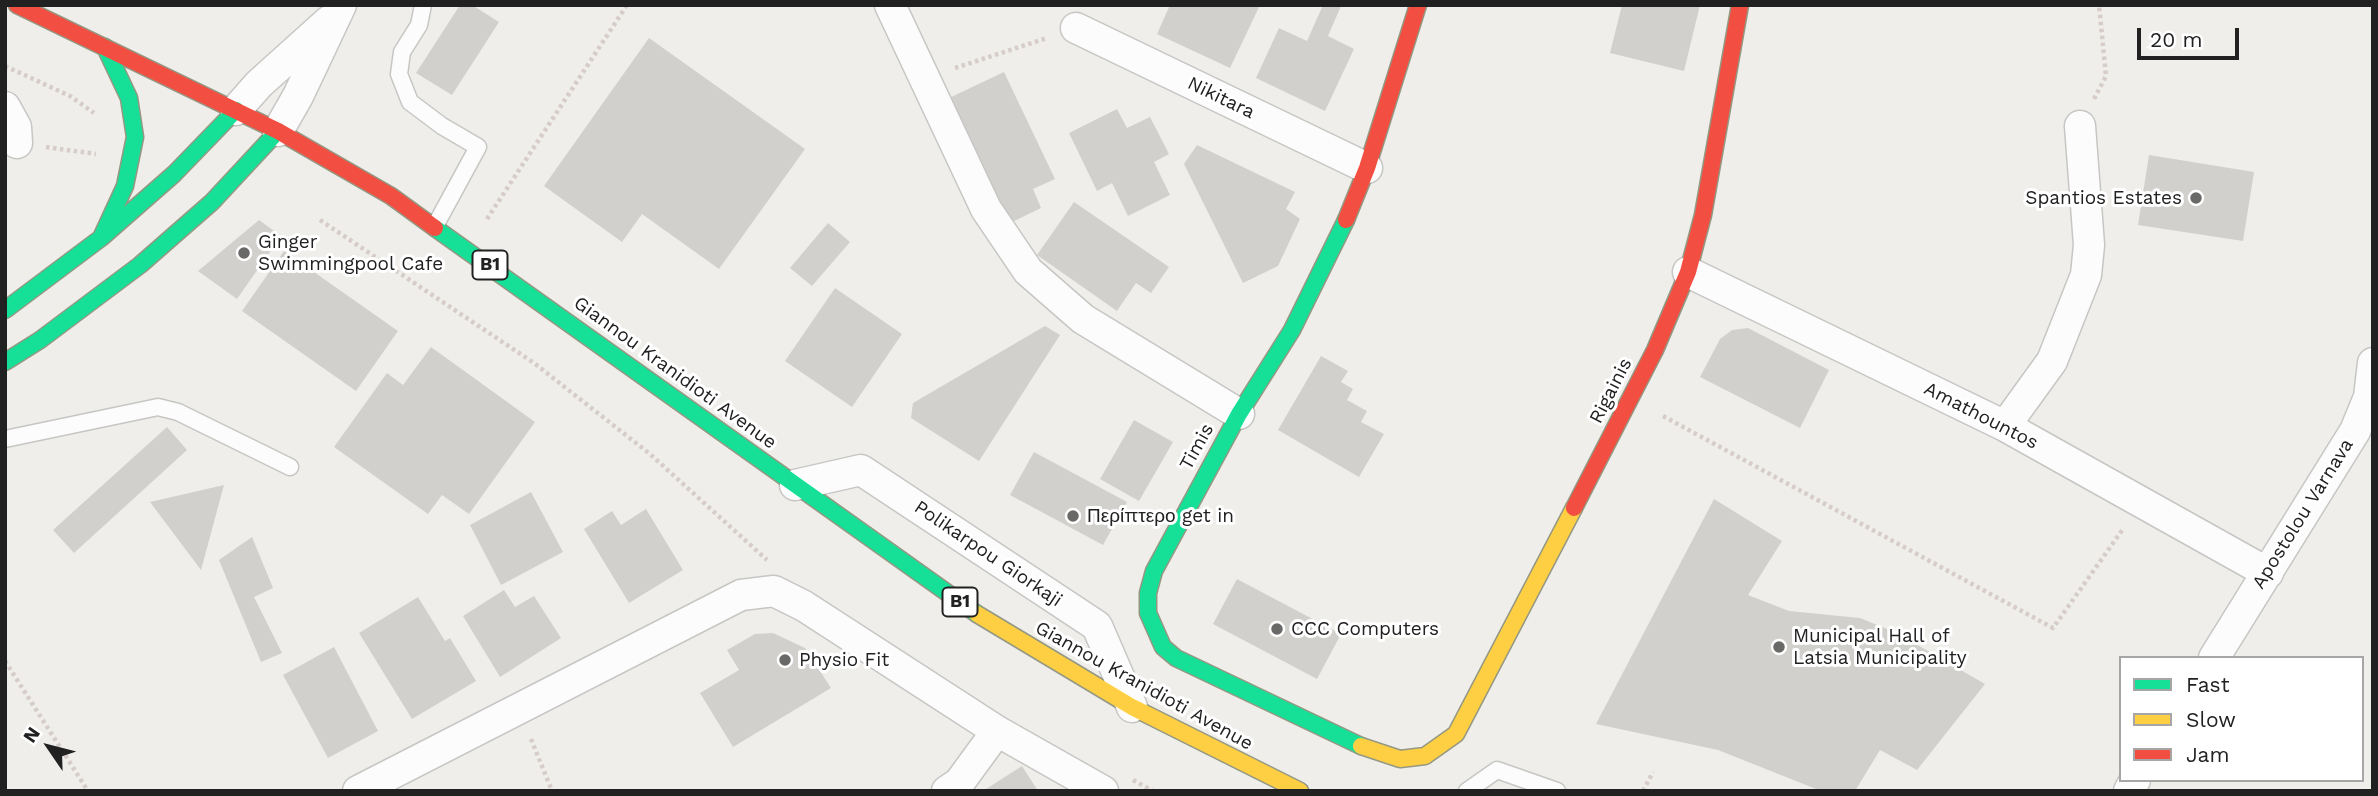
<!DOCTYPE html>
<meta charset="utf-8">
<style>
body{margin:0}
#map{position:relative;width:2378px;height:796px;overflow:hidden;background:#efeeea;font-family:"Work Sans",sans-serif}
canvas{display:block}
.frame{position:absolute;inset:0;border:7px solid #212121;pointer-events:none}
.legend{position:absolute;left:2119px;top:656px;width:245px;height:126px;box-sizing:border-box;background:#fff;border:2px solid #a6a6a6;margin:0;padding:9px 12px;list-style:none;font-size:21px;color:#212121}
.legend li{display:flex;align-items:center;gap:14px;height:35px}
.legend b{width:35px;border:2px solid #a6a6a6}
.north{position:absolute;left:14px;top:712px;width:70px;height:70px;-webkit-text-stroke:5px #fff;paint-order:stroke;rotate:305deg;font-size:19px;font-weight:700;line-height:28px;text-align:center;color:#212121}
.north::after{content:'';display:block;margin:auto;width:24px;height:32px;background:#212121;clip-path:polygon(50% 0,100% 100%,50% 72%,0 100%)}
.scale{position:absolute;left:2137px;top:28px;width:102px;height:32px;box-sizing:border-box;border:4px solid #212121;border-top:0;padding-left:9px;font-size:21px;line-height:24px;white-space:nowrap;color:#212121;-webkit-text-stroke:5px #fff;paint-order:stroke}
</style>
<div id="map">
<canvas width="2378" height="796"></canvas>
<div class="frame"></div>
<ul class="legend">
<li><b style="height:9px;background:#16e098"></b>Fast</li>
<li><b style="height:9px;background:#ffcf43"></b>Slow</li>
<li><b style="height:9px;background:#f24e42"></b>Jam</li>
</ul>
<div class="north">N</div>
<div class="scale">20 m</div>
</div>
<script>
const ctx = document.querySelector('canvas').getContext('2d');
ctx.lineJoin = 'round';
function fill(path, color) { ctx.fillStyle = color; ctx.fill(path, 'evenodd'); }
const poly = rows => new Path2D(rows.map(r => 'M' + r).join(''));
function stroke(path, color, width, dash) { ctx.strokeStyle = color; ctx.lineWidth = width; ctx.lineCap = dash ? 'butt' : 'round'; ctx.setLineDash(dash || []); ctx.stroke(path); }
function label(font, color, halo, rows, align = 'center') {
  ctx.font = font + ' "Work Sans",sans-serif'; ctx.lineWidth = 6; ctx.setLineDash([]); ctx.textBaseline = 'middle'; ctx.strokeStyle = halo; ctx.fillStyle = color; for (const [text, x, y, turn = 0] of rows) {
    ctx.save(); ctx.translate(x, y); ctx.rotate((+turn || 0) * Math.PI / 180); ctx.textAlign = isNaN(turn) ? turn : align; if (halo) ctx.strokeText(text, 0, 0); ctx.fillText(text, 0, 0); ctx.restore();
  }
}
fill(poly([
 [460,5,472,5,499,22,452,95,416,73],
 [1170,5,1260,5,1230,68,1157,34],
 [1323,5,1341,6,1328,36,1354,49,1325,111,1256,78,1279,28,1307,41],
 [1622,5,1700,5,1684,71,1610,53],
 [649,38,805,149,719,269,642,214,622,242,544,186],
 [1004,72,1055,179,1033,189,1041,208,1006,225,947,99],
 [1117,109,1127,128,1150,117,1169,154,1154,162,1170,195,1128,216,1112,183,1097,191,1069,133],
 [1197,145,1295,192,1286,209,1300,219,1278,266,1243,283,1184,164],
 [2149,155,2254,172,2243,241,2138,225],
 [1074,202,1169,267,1151,293,1136,283,1117,311,1037,255],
 [259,220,281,236,237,299,198,271],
 [828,223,850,242,812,286,790,268],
 [284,251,398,331,356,391,242,311],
 [835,288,902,334,852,407,785,361],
 [1045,326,1060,335,979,461,911,418,913,403],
 [1748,328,1829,370,1800,428,1700,377,1720,339,1732,330],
 [431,347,535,422,469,514,442,495,428,514,334,447,387,373,403,385],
 [1321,356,1348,371,1341,382,1353,389,1347,400,1367,411,1361,422,1384,434,1359,477,1278,430],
 [1134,420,1173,442,1139,501,1100,479],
 [167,427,187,450,74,553,53,530],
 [1034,452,1127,502,1103,545,1010,495],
 [224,485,201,570,150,502],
 [531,492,563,552,501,585,470,525],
 [1714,499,1782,541,1748,595,1789,611,1860,618,1897,633,1985,684,1917,770,1880,750,1855,791,1821,791,1718,750,1596,724],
 [646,509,683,570,629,603,584,529,612,511,621,525],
 [252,537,273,588,254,597,282,653,261,662,219,560],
 [1237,579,1341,634,1317,679,1213,624],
 [504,590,515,607,534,596,561,638,500,677,463,616],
 [418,597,445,641,450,638,476,681,412,719,359,633],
 [773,633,805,648,831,688,733,747,700,693,739,670,727,650,755,634],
 [334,647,378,731,328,758,283,675],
 [1022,766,1038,791,983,791]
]), '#d2d0cd');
const lane = poly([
 [423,5,419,25,402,52,399,74,410,102,442,126,478,147,435,226],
 [5,439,158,407,178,412,290,467],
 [1467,791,1497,770,1557,791]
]);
const street = poly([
 [890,5,986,209,1028,271,1083,319,1239,414],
 [1076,28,1367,168],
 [5,107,16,127,17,143],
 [236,110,259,84,329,21],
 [278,131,298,96,341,5],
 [1688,272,2005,426,2268,573],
 [2005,426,2052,361,2086,275,2089,245,2080,126],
 [795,485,861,470,1097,626,1132,707],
 [2214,658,2355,431,2369,397,2373,363],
 [358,791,741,595,774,591,804,606,997,731,1103,791],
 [947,791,959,783,997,731],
 [2129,791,2135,780]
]);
const fast = poly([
 [1346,220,1292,330,1239,414,1154,571,1148,593,1148,613,1163,647,1176,658,1361,746],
 [435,228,977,614],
 [101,238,125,186,135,137,129,98,105,47],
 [5,310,101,238,174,174,236,110],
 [5,362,40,340,140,265,212,202,278,131]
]);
const slow = poly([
 [977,614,1132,707,1300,791],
 [1361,746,1400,759,1425,756,1456,734,1574,508]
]);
const jam = poly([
 [17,5,278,131,391,196,435,228],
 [1346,220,1367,168,1418,5],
 [1574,508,1655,350,1688,272,1703,215,1740,5]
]);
stroke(lane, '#c6c6c4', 19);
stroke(street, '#c6c6c4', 33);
stroke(fast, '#949882', 19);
stroke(slow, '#949882', 19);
stroke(jam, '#949882', 19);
stroke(poly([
 [5,66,70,96,94,113],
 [955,68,1047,38],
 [2094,99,2106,76,2099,5],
 [46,147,96,154],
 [487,219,627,5],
 [320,220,534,363,650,454,767,560],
 [1663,416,2053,628,2123,529],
 [5,661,88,791],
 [531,739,552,791],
 [1133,780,1153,791],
 [1643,791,1653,772]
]), '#d6ccca', 4.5, [3.5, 3.5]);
stroke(lane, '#fdfcfc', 16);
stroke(street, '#fdfcfc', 30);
stroke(fast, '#16e098', 16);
stroke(slow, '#ffcf43', 16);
stroke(jam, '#f24e42', 16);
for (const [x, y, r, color] of [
 [2196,198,7,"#696967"],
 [244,253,7,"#696967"],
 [1073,516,7,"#696967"],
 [1277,629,7,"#696967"],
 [1779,647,7,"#696967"],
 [785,660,7,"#696967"]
]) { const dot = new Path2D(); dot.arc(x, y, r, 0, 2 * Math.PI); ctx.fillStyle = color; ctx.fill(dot); stroke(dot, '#fff', 2.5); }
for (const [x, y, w] of [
 [490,265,35],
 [960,602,35]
]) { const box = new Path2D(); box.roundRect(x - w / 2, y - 14.5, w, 29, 5); ctx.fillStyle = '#fff'; ctx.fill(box); stroke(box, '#212121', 2); }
label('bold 18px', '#212121', null, [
 ["B1",490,265],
 ["B1",960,602]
]);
label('19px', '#212121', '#fff', [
 ["Nikitara",1221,98,26],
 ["Giannou Kranidioti Avenue",675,373,36],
 ["Rigainis",1611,391,-63],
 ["Amathountos",1981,416,27],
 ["Timis",1197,447,-61],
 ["Apostolou Varnava",2303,514,-58],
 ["Polikarpou Giorkaji",988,554,34],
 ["Giannou Kranidioti Avenue",1144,686,29]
]);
label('19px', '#212121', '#fff', [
 ["Spantios Estates",2182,198,"right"],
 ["Ginger",258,242],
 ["Swimmingpool Cafe",258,264],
 ["Περίπτερο get in",1087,516],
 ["CCC Computers",1291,629],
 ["Municipal Hall of",1793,636],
 ["Latsia Municipality",1793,658],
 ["Physio Fit",799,660]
], 'left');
</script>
